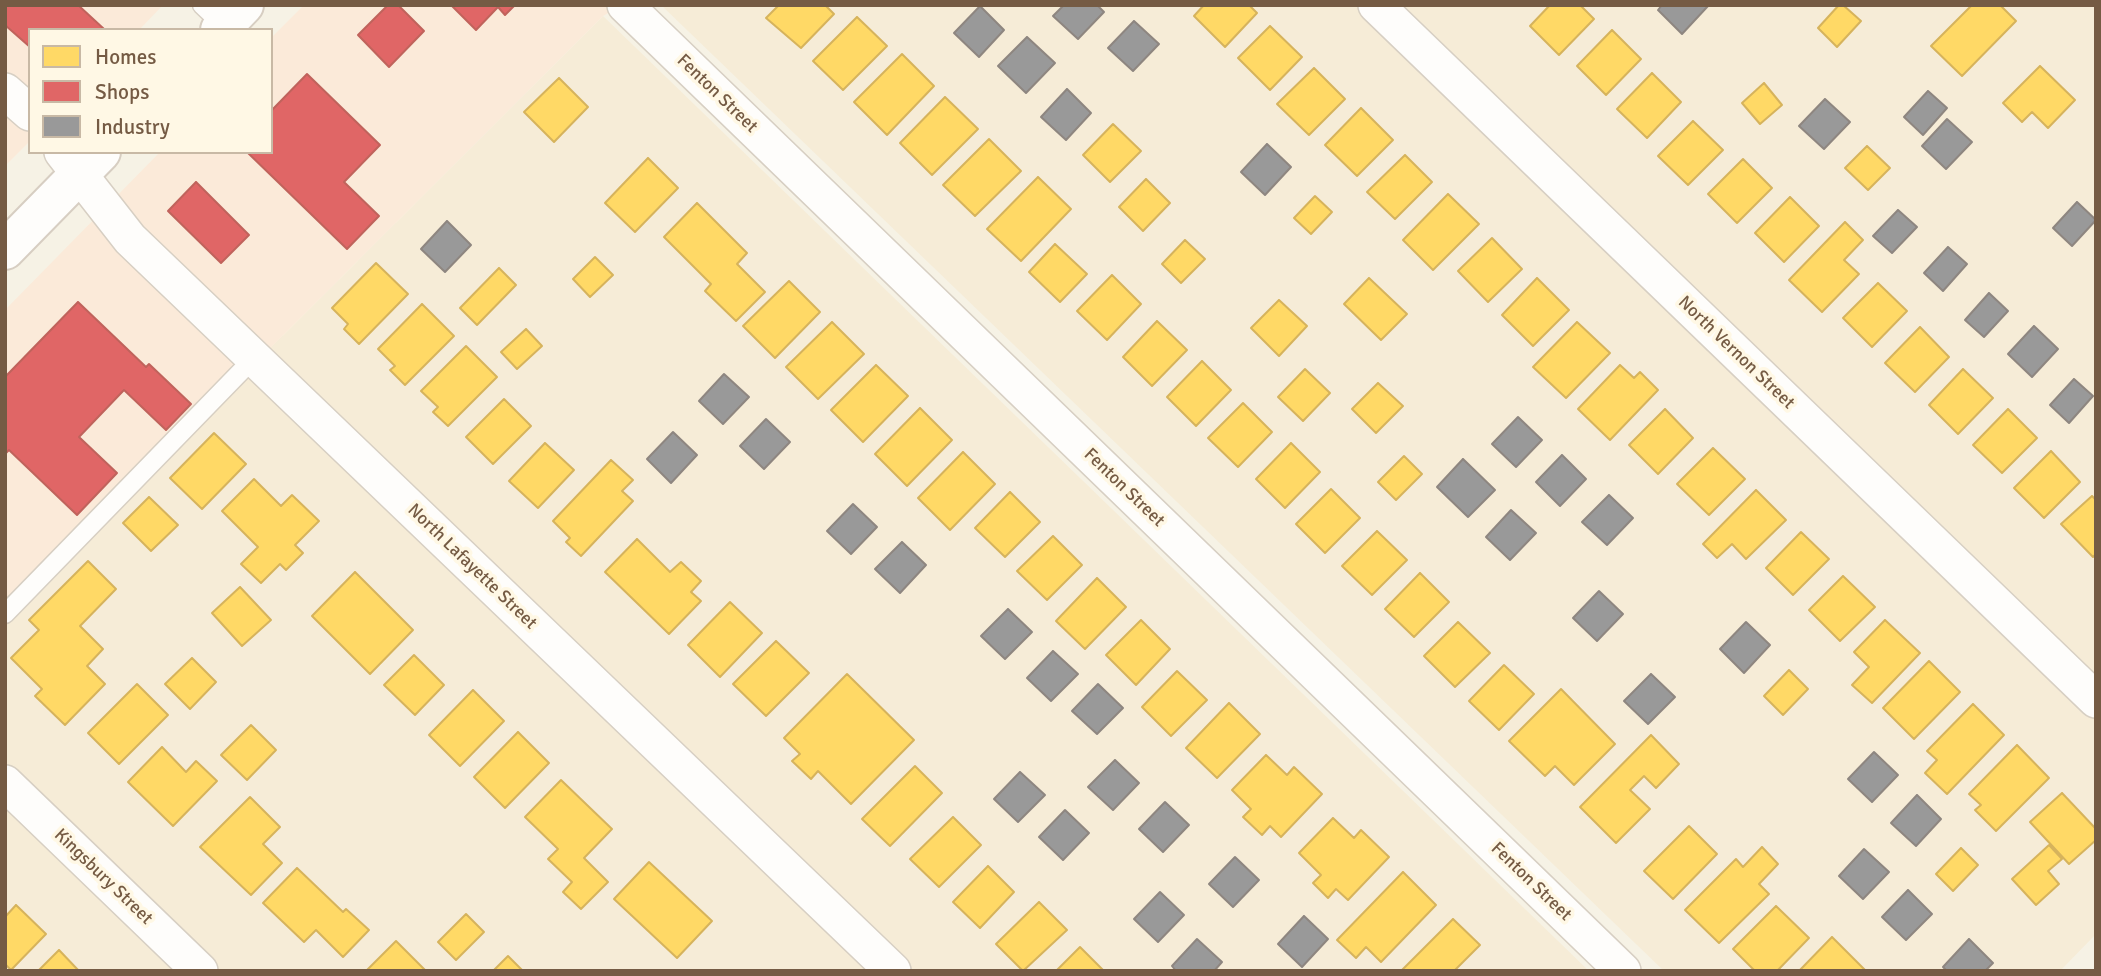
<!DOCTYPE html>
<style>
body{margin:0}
#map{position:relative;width:2101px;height:976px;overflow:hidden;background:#f6f2e5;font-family:Signika,sans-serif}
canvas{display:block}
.frame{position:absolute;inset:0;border:7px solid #755b44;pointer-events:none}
.legend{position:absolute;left:28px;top:28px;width:245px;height:126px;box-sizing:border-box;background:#fff8e5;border:2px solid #c8b9a5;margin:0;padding:9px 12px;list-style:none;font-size:21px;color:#755b44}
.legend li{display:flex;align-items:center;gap:14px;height:35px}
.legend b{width:35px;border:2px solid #c8b9a5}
</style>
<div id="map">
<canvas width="2101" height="976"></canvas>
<div class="frame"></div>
<ul class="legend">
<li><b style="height:19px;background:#ffd966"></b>Homes</li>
<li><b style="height:19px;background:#e06666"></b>Shops</li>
<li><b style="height:19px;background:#999"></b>Industry</li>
</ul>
</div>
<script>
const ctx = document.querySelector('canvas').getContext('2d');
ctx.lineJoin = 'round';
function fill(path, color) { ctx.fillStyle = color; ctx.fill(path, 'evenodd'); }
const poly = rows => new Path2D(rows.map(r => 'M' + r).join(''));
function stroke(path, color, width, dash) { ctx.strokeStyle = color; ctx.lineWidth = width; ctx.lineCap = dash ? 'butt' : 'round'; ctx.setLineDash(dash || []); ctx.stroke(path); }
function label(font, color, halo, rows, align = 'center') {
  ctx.font = font + ' Signika,sans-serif'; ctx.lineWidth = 7; ctx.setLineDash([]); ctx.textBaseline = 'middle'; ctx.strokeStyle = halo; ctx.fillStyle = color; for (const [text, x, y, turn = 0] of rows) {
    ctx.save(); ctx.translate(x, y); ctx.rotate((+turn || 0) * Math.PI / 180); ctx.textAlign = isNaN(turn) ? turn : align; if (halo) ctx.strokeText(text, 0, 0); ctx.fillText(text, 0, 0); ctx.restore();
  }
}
fill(poly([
 [661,5,2096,5,2096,934,2060,971,1664,971],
 [603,16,1589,971,5,971,5,613]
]), '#f6ecd7');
fill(poly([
 [5,5,163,5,139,30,30,30,30,141,5,166],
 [304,5,622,5,603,16,5,613,5,310,160,152,271,152,271,38]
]), '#fbead9');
const homes = poly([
 [779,5,825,5,834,14,801,48,766,18,779,5],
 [1204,5,1249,5,1257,13,1225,47,1194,16,1204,5],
 [1550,5,1580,5,1594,19,1559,55,1530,26,1550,5],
 [1839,5,1843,5,1861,21,1837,47,1818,28,1839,5],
 [1972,5,2000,5,2016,21,1962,76,1931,46,1972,5],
 [857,17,887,46,843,90,813,61,857,17],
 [1270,26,1302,57,1270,90,1238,58,1270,26],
 [1612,30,1641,59,1606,95,1577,66,1612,30],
 [902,54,934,86,887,135,854,102,902,54],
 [2040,66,2075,100,2048,128,2032,112,2022,122,2003,103,2040,66],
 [1314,68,1345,99,1309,135,1277,104,1314,68],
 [1652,73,1681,102,1647,138,1617,109,1652,73],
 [559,78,588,107,554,142,524,112,559,78],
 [1764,83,1782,105,1760,124,1742,103,1764,83],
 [945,97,978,129,932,175,900,143,945,97],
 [1361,108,1393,140,1357,176,1325,145,1361,108],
 [1693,121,1723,150,1688,185,1658,156,1693,121],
 [1113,124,1141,151,1110,182,1083,155,1113,124],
 [989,139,1021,171,975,216,943,185,989,139],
 [1867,146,1890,168,1868,190,1845,168,1867,146],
 [1405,155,1432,182,1395,219,1367,192,1405,155],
 [648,158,678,188,635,232,605,203,648,158],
 [1743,159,1772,188,1737,223,1708,194,1743,159],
 [1038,177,1071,209,1021,261,987,229,1038,177],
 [1146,179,1170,203,1143,231,1119,207,1146,179],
 [1448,194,1479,224,1433,270,1403,240,1448,194],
 [1315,196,1332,212,1311,234,1294,218,1315,196],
 [1790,197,1819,226,1784,262,1755,233,1790,197],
 [697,203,747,253,737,264,765,292,736,321,705,291,711,284,664,237,697,203],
 [1845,222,1863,240,1844,260,1859,274,1822,312,1789,280,1845,222],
 [1492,238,1522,269,1488,302,1458,271,1492,238],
 [1185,240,1205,259,1181,283,1162,264,1185,240],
 [1055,244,1087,274,1060,302,1029,272,1055,244],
 [595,257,613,275,590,297,573,279,595,257],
 [376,263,408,294,359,344,344,329,348,324,332,308,376,263],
 [499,268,516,285,477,325,460,308,499,268],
 [1112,275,1141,304,1107,340,1077,311,1112,275],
 [1369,278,1407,314,1381,340,1344,304,1369,278],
 [1537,278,1569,310,1533,346,1502,315,1537,278],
 [789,281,820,312,775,358,743,326,789,281],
 [1878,283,1907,311,1872,347,1843,318,1878,283],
 [1279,300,1307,326,1279,356,1251,328,1279,300],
 [422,304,454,336,405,385,390,370,395,366,378,349,422,304],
 [1157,321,1187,350,1152,386,1123,357,1157,321],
 [832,322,864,354,818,399,786,367,832,322],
 [1577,322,1610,353,1566,398,1533,367,1577,322],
 [1920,327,1949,357,1915,392,1885,363,1920,327],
 [526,329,542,346,517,369,501,352,526,329],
 [466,346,497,377,448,426,433,412,438,407,421,391,466,346],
 [1202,361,1231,390,1196,426,1167,397,1202,361],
 [876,365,908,396,863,442,831,410,876,365],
 [1620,365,1634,378,1640,372,1658,390,1610,440,1578,409,1620,365],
 [1305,369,1330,393,1303,421,1278,397,1305,369],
 [1963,369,1993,398,1958,434,1929,405,1963,369],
 [1378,383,1403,406,1376,433,1352,409,1378,383],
 [504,399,531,426,493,464,466,437,504,399],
 [1243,403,1272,432,1238,467,1208,438,1243,403],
 [920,408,952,440,907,486,875,454,920,408],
 [1665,409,1693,438,1658,474,1629,445,1665,409],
 [2008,409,2037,438,2002,473,1973,445,2008,409],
 [214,433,246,464,202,509,170,478,214,433],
 [545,443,574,470,538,508,509,481,545,443],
 [1291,443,1320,472,1285,508,1256,479,1291,443],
 [1713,448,1745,479,1709,515,1677,484,1713,448],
 [2051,451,2080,482,2044,518,2014,488,2051,451],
 [963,452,995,484,950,530,918,498,963,452],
 [1404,456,1422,474,1396,500,1378,482,1404,456],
 [611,460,633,480,622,491,633,501,581,556,566,542,570,538,553,521,611,460],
 [254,479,281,506,292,495,319,521,295,545,303,553,286,570,280,564,261,583,241,564,258,547,222,511,254,479],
 [1331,489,1360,518,1325,553,1296,524,1331,489],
 [1756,490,1786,520,1746,559,1732,544,1717,558,1703,544,1756,490],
 [1010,492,1040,522,1005,557,975,528,1010,492],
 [2092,496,2096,500,2096,554,2093,557,2061,524,2092,496],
 [149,497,178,525,151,551,123,523,149,497],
 [1377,531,1407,560,1372,595,1342,566,1377,531],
 [1801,532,1829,559,1793,595,1766,568,1801,532],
 [1053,536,1082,565,1047,600,1017,571,1053,536],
 [637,539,670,572,681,562,701,581,691,592,701,601,669,634,605,572,637,539],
 [88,561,116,589,80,626,103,649,87,666,105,684,65,725,35,696,42,689,11,658,39,630,29,620,88,561],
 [355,572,413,630,370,674,312,616,355,572],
 [1420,573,1449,602,1414,637,1385,609,1420,573],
 [1843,576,1875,607,1840,641,1809,610,1843,576],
 [1097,578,1126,607,1085,649,1056,621,1097,578],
 [240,587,271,620,242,646,212,613,240,587],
 [730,602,762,633,720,677,688,645,730,602],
 [1141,620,1170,649,1136,685,1106,655,1141,620],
 [1885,620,1920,653,1872,703,1852,685,1869,667,1854,652,1885,620],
 [1458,622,1490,653,1455,687,1424,656,1458,622],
 [776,641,809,673,766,716,733,684,776,641],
 [414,655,444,685,415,715,384,685,414,655],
 [192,658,216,682,190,709,165,684,192,658],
 [1929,661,1960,692,1914,739,1883,708,1929,661],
 [1504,665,1534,694,1499,730,1469,701,1504,665],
 [1789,670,1808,689,1783,715,1764,696,1789,670],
 [1177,671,1207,700,1171,736,1142,707,1177,671],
 [847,674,914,740,851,804,818,771,811,779,792,761,800,754,784,738,847,674],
 [137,684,168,715,119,764,88,733,137,684],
 [1561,689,1615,744,1574,785,1555,766,1545,776,1509,741,1561,689],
 [473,690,504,721,460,766,429,735,473,690],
 [1229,703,1260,734,1217,778,1186,748,1229,703],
 [1973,704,2004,735,1947,794,1925,773,1937,760,1927,751,1973,704],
 [251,725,276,750,247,780,221,755,251,725],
 [518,732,549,763,505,808,474,777,518,732],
 [1651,735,1679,764,1656,788,1644,776,1630,790,1650,809,1616,843,1580,807,1651,735],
 [2017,745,2049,778,1996,831,1975,810,1981,805,1969,794,2017,745],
 [162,747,186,772,196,761,217,781,173,826,128,782,162,747],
 [1266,755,1287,775,1294,767,1322,794,1281,837,1270,826,1262,835,1243,817,1251,809,1232,790,1266,755],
 [915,766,942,793,890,846,862,819,915,766],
 [561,780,612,829,584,858,608,882,581,909,563,892,572,882,548,859,558,849,525,817,561,780],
 [2062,793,2096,829,2096,840,2069,864,2030,822,2062,793],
 [250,797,280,827,263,844,282,863,251,895,200,847,250,797],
 [953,817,981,845,939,887,910,859,953,817],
 [1333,818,1354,838,1361,830,1389,857,1348,900,1336,889,1328,898,1313,883,1321,875,1299,853,1333,818],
 [1689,826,1717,854,1673,899,1644,871,1689,826],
 [2049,845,2062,859,2048,871,2059,884,2036,905,2012,879,2049,845],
 [1762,847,1778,864,1759,884,1769,894,1719,943,1685,910,1736,859,1743,867,1762,847],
 [1961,848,1978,865,1953,891,1936,874,1961,848],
 [649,862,712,921,677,958,614,899,649,862],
 [988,866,1014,892,980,928,953,902,988,866],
 [297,868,343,912,346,909,369,930,343,957,316,930,304,942,263,903,297,868],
 [1403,872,1436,905,1381,962,1366,947,1356,958,1337,940,1403,872],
 [1039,902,1067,930,1023,971,996,944,1039,902],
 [16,905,46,934,11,970,5,964,5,917,16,905],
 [1776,906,1809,938,1777,971,1755,971,1733,949,1776,906],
 [466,914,484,932,456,960,438,942,466,914],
 [1453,919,1480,945,1454,971,1401,971,1453,919],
 [1832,937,1865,970,1865,971,1799,971,1832,937],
 [396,941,426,971,366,971,396,941],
 [1080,947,1104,971,1056,971,1080,947],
 [59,950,79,971,38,971,59,950],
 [508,956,523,971,493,971,508,956]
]);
fill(homes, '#ffd966');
stroke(homes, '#d6b35c', 2);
const shops = poly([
 [5,5,78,5,104,29,30,30,30,47,5,25,5,5],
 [388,5,398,5,424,31,389,67,358,35,388,5],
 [451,5,515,5,505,15,498,7,476,30,451,5],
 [307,74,380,145,344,182,379,216,347,249,247,152,271,152,271,111,307,74],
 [196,182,249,235,221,263,168,211,196,182],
 [78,302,146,367,149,364,191,404,166,430,124,390,79,437,117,473,77,515,9,450,5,454,5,377,78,302]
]);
fill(shops, '#e06666');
stroke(shops, '#c0635c', 2);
const industry = poly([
 [1064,5,1097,5,1104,12,1078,39,1053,16,1064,5],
 [1662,5,1707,5,1708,6,1682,34,1658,10,1662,5],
 [980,6,1004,30,979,57,954,33,980,6],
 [1134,21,1159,44,1133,71,1108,48,1134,21],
 [1027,37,1055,63,1026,93,998,66,1027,37],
 [1067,89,1091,113,1066,140,1041,117,1067,89],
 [1928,91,1947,108,1923,135,1904,117,1928,91],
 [1825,99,1850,122,1824,149,1799,126,1825,99],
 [1947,119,1972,142,1946,169,1922,146,1947,119],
 [1267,144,1291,167,1265,195,1241,172,1267,144],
 [2077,202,2096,220,2072,246,2053,228,2077,202],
 [1898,210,1917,227,1892,253,1873,236,1898,210],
 [447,221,471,245,445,272,421,249,447,221],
 [1948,247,1967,264,1943,291,1924,273,1948,247],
 [1989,293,2008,311,1984,337,1965,320,1989,293],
 [2034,326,2058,349,2032,377,2008,354,2034,326],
 [724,374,749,397,723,424,699,401,724,374],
 [2074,379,2093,396,2069,423,2050,405,2074,379],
 [1518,417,1542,440,1516,467,1492,444,1518,417],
 [766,419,790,442,764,469,740,446,766,419],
 [673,432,697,455,671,483,647,459,673,432],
 [1562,455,1586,479,1560,506,1536,482,1562,455],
 [1463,459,1495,490,1468,517,1437,487,1463,459],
 [1609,495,1633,518,1607,545,1582,522,1609,495],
 [853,504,877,527,851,554,827,531,853,504],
 [1511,510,1536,533,1510,560,1486,537,1511,510],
 [902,542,926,565,900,593,875,569,902,542],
 [1599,591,1623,614,1597,641,1573,618,1599,591],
 [1008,609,1032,632,1005,659,981,636,1008,609],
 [1746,622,1770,645,1744,673,1720,649,1746,622],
 [1053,651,1078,674,1051,701,1027,678,1053,651],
 [1651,674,1675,697,1648,724,1624,701,1651,674],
 [1098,684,1123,708,1097,734,1072,711,1098,684],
 [1874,752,1898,775,1872,802,1848,779,1874,752],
 [1115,760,1139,783,1113,810,1088,787,1115,760],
 [1020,772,1045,795,1018,822,994,799,1020,772],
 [1917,795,1941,819,1916,846,1891,823,1917,795],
 [1165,802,1189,825,1163,852,1139,829,1165,802],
 [1065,810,1089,833,1063,860,1039,837,1065,810],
 [1864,849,1889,872,1863,899,1839,876,1864,849],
 [1235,857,1259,880,1233,907,1209,884,1235,857],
 [1908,890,1932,914,1906,940,1882,917,1908,890],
 [1160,892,1184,915,1158,942,1134,919,1160,892],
 [1304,916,1328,939,1302,967,1278,944,1304,916],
 [1197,939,1222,962,1214,971,1176,971,1172,966,1197,939],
 [1969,939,1993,963,1985,971,1947,971,1943,967,1969,939]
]);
fill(industry, '#999');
stroke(industry, '#8e8680', 2);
const service = poly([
 [202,5,224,26],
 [5,614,254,358]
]);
const minor = poly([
 [625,5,1623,971],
 [1376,5,2096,700],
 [5,91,30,113],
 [62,152,130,239,893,971],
 [5,783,200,971]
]);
const secondary = poly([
 [220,30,244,5],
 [5,250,101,152]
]);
stroke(service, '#d7cfc3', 21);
stroke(minor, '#d7cfc3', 38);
stroke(secondary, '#d7cec2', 42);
stroke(service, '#fefdfb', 18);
stroke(minor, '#fefdfb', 35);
stroke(secondary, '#fefdfb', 38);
label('18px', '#755b44', '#fff8e5', [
 ["Fenton Street",717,94,44],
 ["North Vernon Street",1736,353,44],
 ["Fenton Street",1124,488,44],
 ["North Lafayette Street",472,567,44],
 ["Kingsbury Street",103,877,44],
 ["Fenton Street",1531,882,44]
]);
</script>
